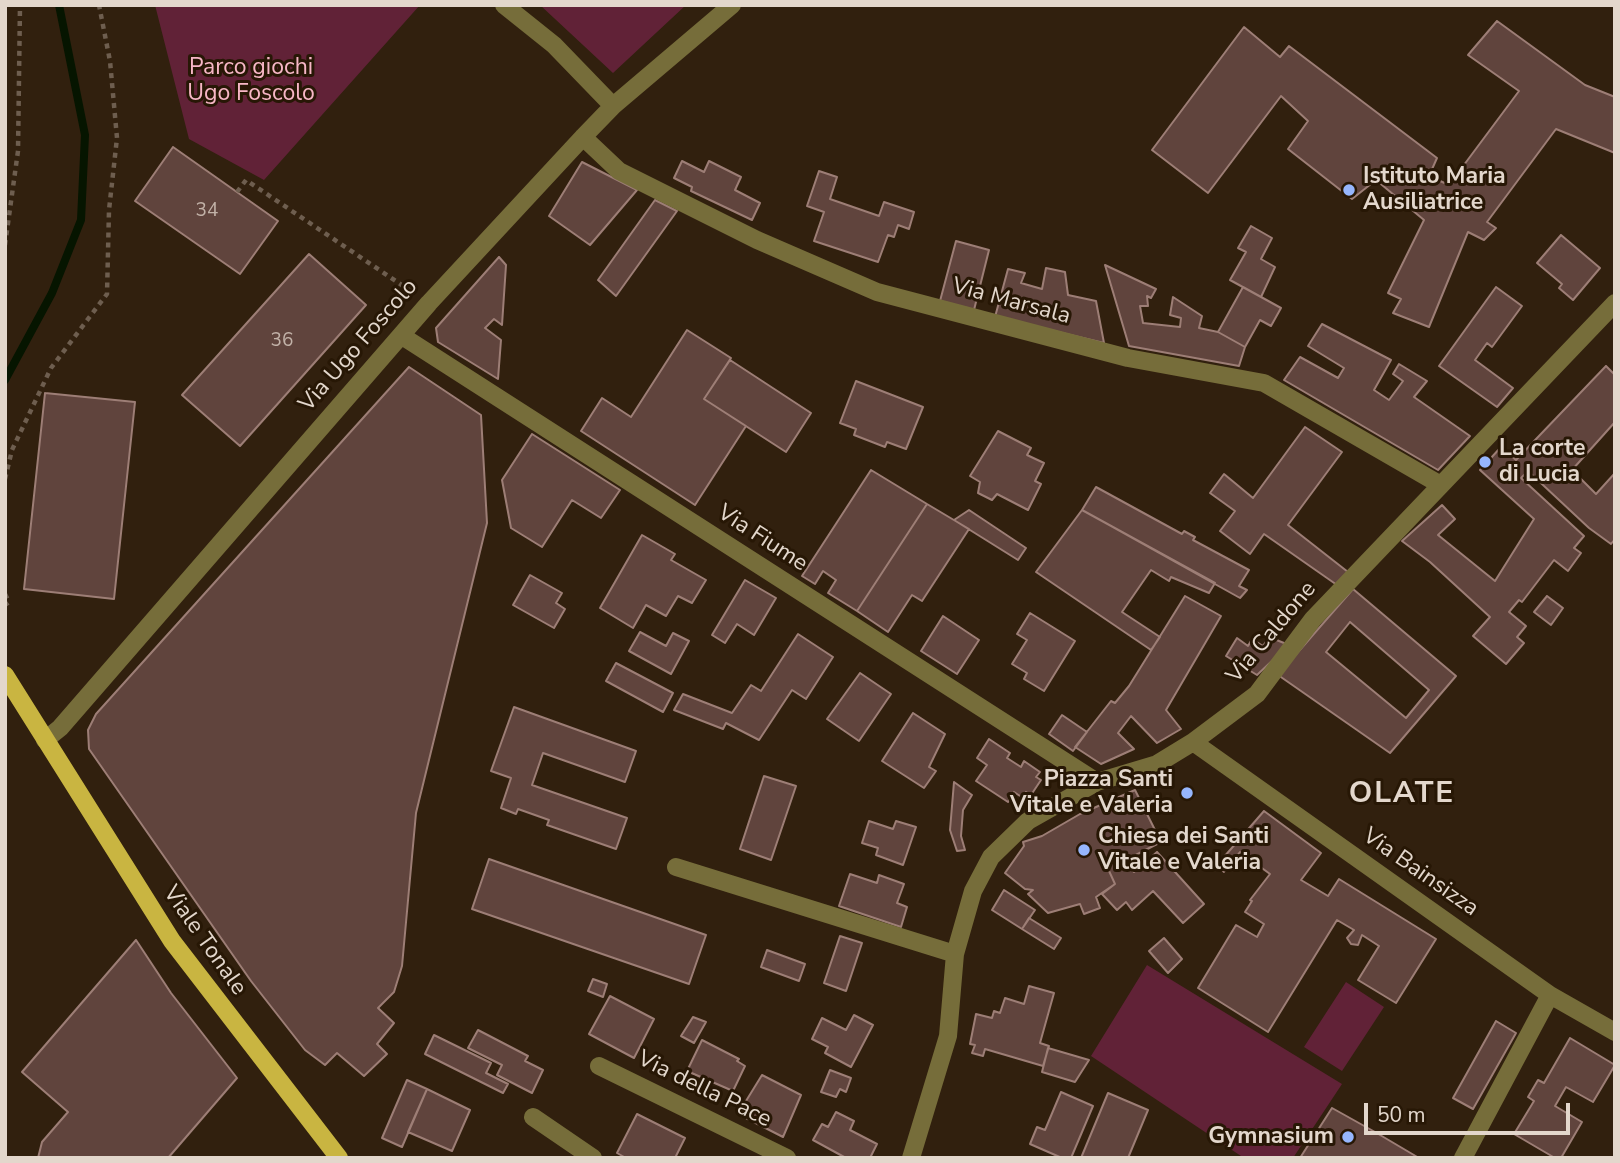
<!DOCTYPE html>
<style>
body{margin:0}
#map{position:relative;width:1620px;height:1163px;overflow:hidden;background:#31200e;font-family:"Nunito Sans",sans-serif}
canvas{display:block}
.frame{position:absolute;inset:0;border:7px solid #e3d7cc;pointer-events:none}
.scale{position:absolute;left:1364px;top:1103px;width:206px;height:32px;box-sizing:border-box;border:4px solid #e3d7cc;border-top:0;padding-left:9px;font-size:21px;line-height:24px;white-space:nowrap;color:#e3d7cc;-webkit-text-stroke:5px #271705;paint-order:stroke}
</style>
<div id="map">
<canvas width="1620" height="1163"></canvas>
<div class="frame"></div>
<div class="scale">50 m</div>
</div>
<script>
const ctx = document.querySelector('canvas').getContext('2d');
ctx.lineJoin = 'round';
function fill(path, color) { ctx.fillStyle = color; ctx.fill(path, 'evenodd'); }
const poly = rows => new Path2D(rows.map(r => 'M' + r).join(''));
function stroke(path, color, width, dash) { ctx.strokeStyle = color; ctx.lineWidth = width; ctx.lineCap = dash ? 'butt' : 'round'; ctx.setLineDash(dash || []); ctx.stroke(path); }
function label(font, color, halo, rows, align = 'center') {
  ctx.font = font + ' "Nunito Sans",sans-serif'; ctx.lineWidth = 6; ctx.setLineDash([]); ctx.textBaseline = 'middle'; ctx.strokeStyle = halo; ctx.fillStyle = color; for (const [text, x, y, turn = 0] of rows) {
    ctx.save(); ctx.translate(x, y); ctx.rotate((+turn || 0) * Math.PI / 180); ctx.textAlign = isNaN(turn) ? turn : align; if (halo) ctx.strokeText(text, 0, 0); ctx.fillText(text, 0, 0); ctx.restore();
  }
}
fill(poly([
 [155,5,420,5,264,180,189,139],
 [540,5,686,5,613,73],
 [1147,965,1342,1084,1293,1158,1244,1158,1091,1056],
 [1346,982,1384,1007,1342,1071,1304,1047]
]), '#612237');
stroke(poly([
 [5,380,52,293,81,220,85,135,59,5]
]), '#061500', 8);
const building = poly([
 [1497,21,1585,85,1615,97,1615,153,1556,129,1487,222,1496,228,1484,240,1468,232,1429,327,1393,313,1401,299,1388,293,1424,220,1376,180,1352,199,1288,149,1308,121,1281,96,1208,193,1152,150,1244,27,1280,57,1289,46,1437,158,1429,176,1449,185,1519,91,1468,55,1497,21],
 [173,147,278,221,240,274,135,201,173,147],
 [682,161,704,172,709,161,741,177,735,190,760,203,752,220,691,191,692,187,674,178,682,161],
 [582,162,637,190,590,245,549,216,582,162],
 [819,171,837,177,830,199,879,216,884,202,914,212,909,229,898,225,894,237,888,235,878,262,814,241,824,212,807,206,819,171],
 [655,200,677,211,616,296,598,280,655,200],
 [1251,226,1272,238,1261,259,1275,267,1261,297,1230,280,1246,252,1238,248,1251,226],
 [1561,235,1600,268,1573,300,1559,288,1562,284,1537,263,1561,235],
 [956,241,989,250,974,310,940,301,956,241],
 [309,254,366,305,240,446,182,395,309,254],
 [499,257,506,265,502,325,494,319,485,328,501,340,498,379,438,342,436,328,499,257],
 [1105,265,1156,289,1151,298,1147,296,1148,306,1140,306,1143,323,1180,327,1181,318,1170,315,1173,297,1202,316,1199,328,1218,332,1245,347,1239,366,1129,346,1105,265],
 [1046,268,1065,272,1068,295,1096,301,1104,343,995,317,1008,269,1025,273,1021,283,1042,289,1046,268],
 [1243,287,1281,308,1271,326,1260,320,1245,347,1218,332,1243,287],
 [1496,287,1522,306,1492,347,1487,343,1475,360,1513,388,1497,407,1439,366,1496,287],
 [1322,324,1391,360,1374,390,1389,400,1403,381,1393,374,1399,364,1427,381,1414,397,1470,436,1438,470,1284,380,1300,357,1338,378,1344,368,1308,346,1322,324],
 [687,330,731,358,704,399,746,426,695,505,581,431,602,398,631,417,687,330],
 [730,360,811,413,786,452,704,399,730,360],
 [1606,366,1615,375,1615,422,1572,470,1596,494,1615,473,1615,539,1611,544,1589,528,1528,471,1521,478,1584,536,1574,548,1581,553,1568,571,1554,560,1522,602,1519,600,1509,612,1526,626,1517,637,1524,643,1506,664,1473,636,1490,617,1430,562,1402,541,1442,505,1455,519,1438,535,1495,581,1534,519,1480,470,1501,447,1516,460,1606,366],
 [409,367,481,415,487,523,416,813,402,966,394,992,378,1008,394,1023,377,1044,387,1054,364,1076,337,1053,325,1065,305,1050,251,981,89,749,88,730,96,714,409,367],
 [856,381,923,407,906,449,887,442,885,447,854,435,856,429,840,423,856,381],
 [45,393,135,402,114,599,24,589,45,393],
 [1305,427,1342,452,1288,525,1348,572,1337,585,1264,534,1250,554,1220,531,1235,511,1210,493,1224,474,1253,498,1305,427],
 [998,431,1031,448,1027,455,1044,463,1035,481,1041,484,1028,510,997,494,992,500,978,493,980,482,970,476,998,431],
 [532,434,620,490,601,518,572,500,542,547,511,528,502,480,532,434],
 [871,470,927,504,857,611,828,593,836,580,823,571,815,584,802,576,871,470],
 [1096,487,1182,534,1184,531,1195,537,1193,540,1249,570,1239,586,1247,590,1240,598,1082,510,1096,487],
 [927,504,969,529,922,601,912,595,888,632,857,611,927,504],
 [969,510,1026,548,1018,560,954,520,969,510],
 [1082,510,1215,583,1209,593,1171,577,1169,581,1151,570,1122,612,1160,637,1151,650,1036,572,1082,510],
 [642,535,675,554,671,560,706,580,692,603,678,596,666,616,646,605,633,628,600,608,642,535],
 [530,575,562,593,556,603,565,609,554,628,513,605,530,575],
 [745,580,776,598,754,635,737,624,725,643,712,635,745,580],
 [1353,589,1456,676,1390,753,1278,675,1353,589],
 [1350,622,1429,690,1406,718,1326,652,1350,622],
 [1185,596,1221,616,1166,710,1181,729,1157,743,1131,716,1118,733,1134,749,1101,764,1075,747,1111,701,1115,703,1129,686,1185,596],
 [1547,596,1563,608,1551,625,1534,612,1547,596],
 [1030,613,1075,641,1044,691,1024,679,1027,673,1012,664,1027,640,1017,634,1030,613],
 [943,616,979,640,957,674,921,651,943,616],
 [640,632,666,646,673,633,689,641,671,674,629,651,640,632],
 [798,634,833,657,806,699,792,690,759,740,726,723,723,729,674,710,683,694,732,713,751,685,761,691,798,634],
 [1269,637,1289,645,1257,675,1226,656,1237,638,1248,646,1252,639,1263,646,1269,637],
 [616,663,673,693,663,712,606,681,616,663],
 [860,673,891,694,859,741,827,719,860,673],
 [514,707,636,751,625,782,543,753,532,785,627,818,616,849,547,825,549,820,518,809,516,814,501,808,511,778,491,771,514,707],
 [913,713,945,734,929,767,936,771,924,788,882,761,913,713],
 [1062,715,1087,732,1073,751,1049,734,1062,715],
 [989,739,1010,753,1007,758,1021,767,1024,761,1040,772,1036,777,1041,780,1031,795,1026,792,1023,798,1014,792,1008,802,976,781,987,765,977,758,989,739],
 [764,776,796,786,771,860,740,849,764,776],
 [954,782,972,795,963,810,961,836,965,850,957,851,950,830,954,782],
 [1135,790,1161,842,1124,861,1118,854,1104,860,1115,884,1096,897,1100,908,1084,914,1080,904,1048,913,1028,894,1033,890,1025,889,1005,873,1024,846,1023,842,1042,836,1080,814,1135,790],
 [1264,811,1321,853,1301,880,1328,896,1339,879,1436,939,1396,1003,1358,980,1379,946,1362,935,1358,945,1351,944,1347,938,1354,930,1337,920,1268,1032,1198,988,1236,925,1257,937,1264,924,1245,912,1252,901,1250,900,1270,874,1240,852,1224,872,1217,865,1264,811],
 [869,821,893,829,896,821,916,827,903,865,876,855,878,848,862,843,869,821],
 [1157,852,1204,904,1183,923,1153,891,1132,910,1126,902,1117,910,1102,894,1115,884,1104,860,1118,854,1134,872,1157,852],
 [489,859,706,935,689,984,472,909,489,859],
 [850,874,877,883,879,875,904,884,897,903,907,907,901,927,839,906,850,874],
 [1004,890,1035,910,1022,929,992,910,1004,890],
 [1029,918,1061,938,1054,949,1022,929,1029,918],
 [840,936,862,943,846,991,824,983,840,936],
 [1164,938,1182,959,1168,973,1149,951,1164,938],
 [136,940,171,993,237,1078,168,1158,38,1158,42,1142,68,1112,22,1072,136,940],
 [767,950,805,964,799,981,761,967,767,950],
 [593,979,607,984,603,997,588,991,593,979],
 [1029,986,1054,993,1040,1043,1049,1046,1043,1066,985,1049,983,1056,972,1053,975,1045,970,1044,976,1014,992,1018,994,1011,1000,1013,1005,998,1024,1004,1029,986],
 [610,996,654,1019,634,1058,589,1034,610,996],
 [854,1015,873,1025,851,1067,825,1053,828,1047,812,1039,822,1018,846,1030,854,1015],
 [693,1017,706,1022,694,1043,681,1036,693,1017],
 [1496,1021,1516,1033,1473,1109,1453,1098,1496,1021],
 [478,1030,528,1056,525,1061,543,1070,532,1093,497,1075,502,1065,468,1048,478,1030],
 [434,1035,491,1063,486,1073,508,1084,503,1093,425,1054,434,1035],
 [1570,1038,1615,1065,1593,1102,1566,1087,1555,1106,1582,1122,1561,1158,1555,1158,1514,1134,1534,1101,1528,1097,1538,1080,1544,1083,1570,1038],
 [702,1040,739,1059,737,1061,745,1066,733,1091,687,1071,702,1040],
 [1048,1048,1089,1060,1075,1082,1042,1072,1048,1048],
 [830,1070,851,1078,846,1092,840,1089,836,1097,821,1092,830,1070],
 [762,1075,801,1095,783,1137,738,1114,762,1075],
 [407,1080,427,1089,402,1147,382,1138,407,1080],
 [427,1089,470,1110,452,1151,408,1132,427,1089],
 [1061,1092,1093,1106,1071,1158,1062,1158,1030,1144,1037,1127,1045,1130,1061,1092],
 [1108,1093,1148,1110,1128,1158,1081,1158,1108,1093],
 [1332,1108,1375,1132,1419,1158,1300,1158,1332,1108],
 [836,1112,854,1121,850,1130,877,1144,870,1158,846,1158,813,1140,822,1124,828,1127,836,1112],
 [637,1114,685,1138,675,1158,626,1158,617,1153,637,1114]
]);
fill(building, '#60443d');
stroke(building, '#9d7e76', 2);
stroke(poly([
 [237,192,246,180,412,292],
 [5,245,18,151,20,5],
 [5,479,12,450,51,368,107,294,109,210,117,138,110,61,99,5],
 [5,594,9,602,5,605]
]), '#6e5e4f', 4.5, [5, 5]);
stroke(poly([
 [504,5,554,45,613,106],
 [583,137,619,171,757,240,877,292,1128,358,1264,383,1439,484],
 [402,336,1097,782],
 [45,740,60,728,429,303,583,137,613,106,732,5],
 [1193,742,1550,995,1615,1032],
 [676,867,955,954],
 [599,1066,787,1158],
 [533,1117,593,1158],
 [911,1158,948,1036,955,954,973,891,991,857,1028,821,1097,782,1157,764,1193,742,1257,694,1313,619,1615,303],
 [1463,1158,1550,995]
]), '#766d3a', 18);
stroke(poly([
 [5,675,172,941,339,1158]
]), '#c9b541', 18);
for (const [x, y, r, color] of [
 [1349,190,7,"#96b6fd"],
 [1485,462,7,"#96b6fd"],
 [1187,793,7,"#96b6fd"],
 [1084,850,7,"#96b6fd"],
 [1348,1137,7,"#96b6fd"]
]) { const dot = new Path2D(); dot.arc(x, y, r, 0, 2 * Math.PI); ctx.fillStyle = color; ctx.fill(dot); stroke(dot, '#271705', 2.5); }
label('19px', '#c2b2a8', null, [
 ["34",207,211],
 ["36",282,341]
]);
label('23px', '#f7b6c6', '#271705', [
 ["Parco giochi",251,68],
 ["Ugo Foscolo",251,94]
]);
label('bold 23px', '#e3d7cc', '#271705', [
 ["Istituto Maria",1363,177],
 ["Ausiliatrice",1363,203],
 ["La corte",1499,449],
 ["di Lucia",1499,475],
 ["Piazza Santi",1173,780,"right"],
 ["Vitale e Valeria",1173,806,"right"],
 ["Chiesa dei Santi",1098,837],
 ["Vitale e Valeria",1098,863],
 ["Gymnasium",1334,1137,"right"]
], 'left');
label('23px', '#e3d7cc', '#271705', [
 ["Via Marsala",1011,302,15],
 ["Via Ugo Foscolo",359,346,-49],
 ["Via Fiume",762,539,33],
 ["Via Caldone",1272,633,-50],
 ["Via Bainsizza",1420,873,35],
 ["Viale Tonale",204,941,55],
 ["Via della Pace",704,1090,26]
]);
ctx.letterSpacing = '2px';
label('bold 30px', '#e3d7cc', '#271705', [
 ["OLATE",1402,795]
]);
ctx.letterSpacing = '0px';
</script>
